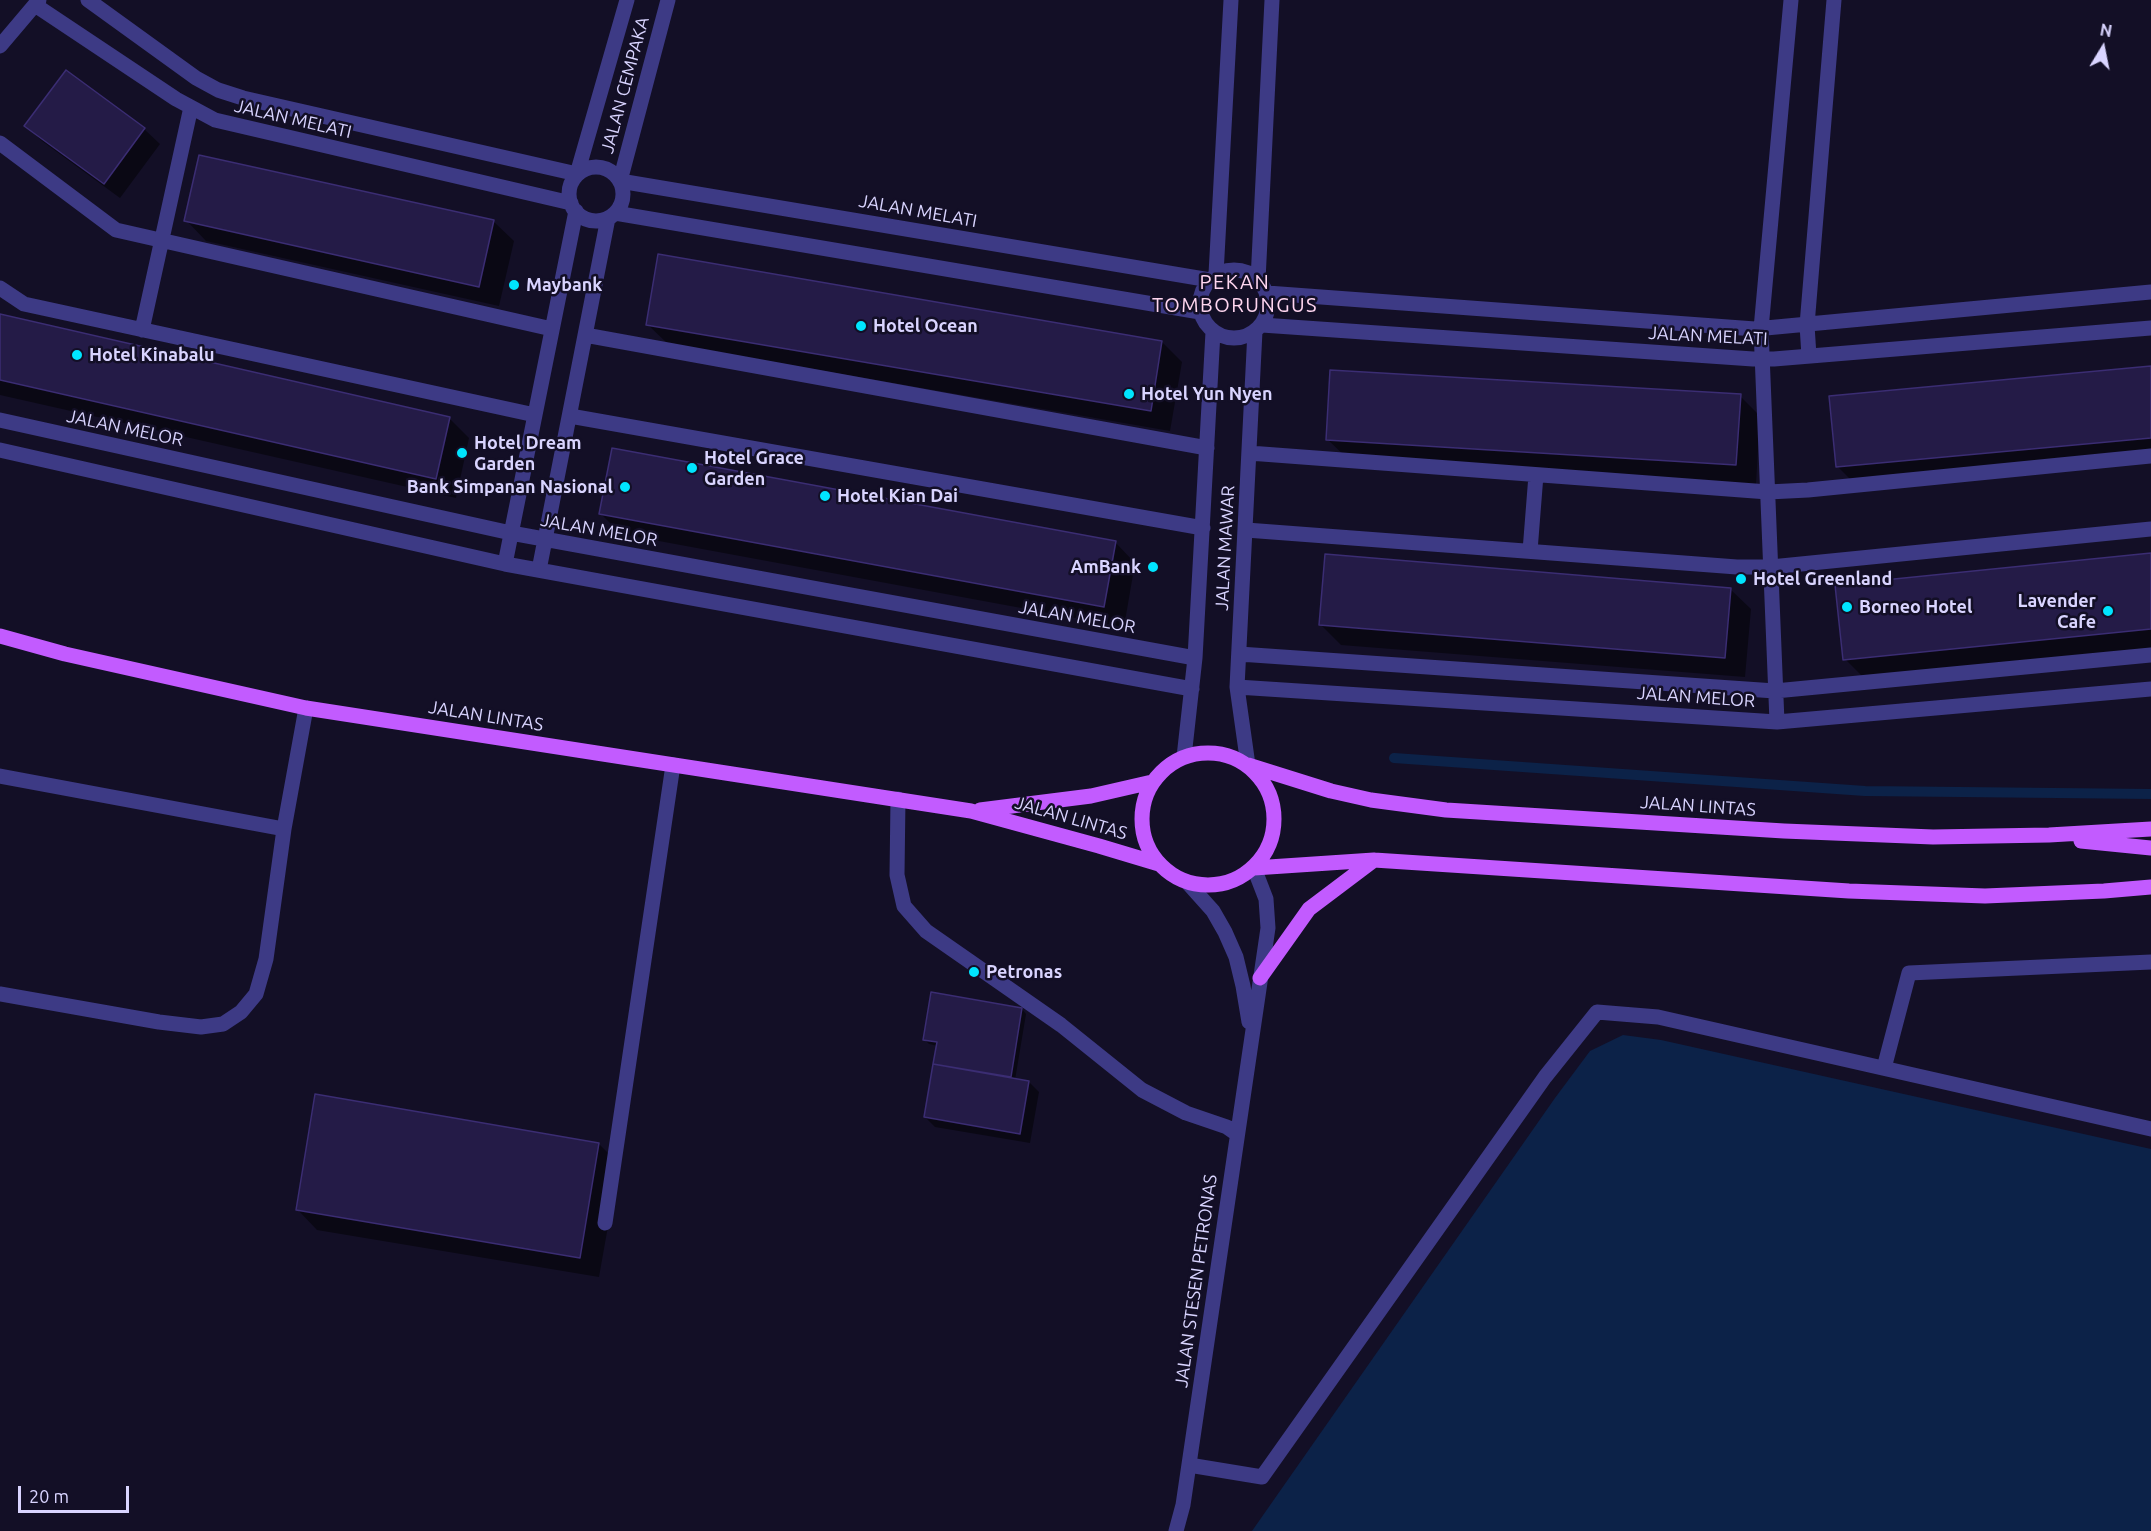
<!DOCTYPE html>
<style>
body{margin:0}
#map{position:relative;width:2151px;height:1531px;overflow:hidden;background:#130f26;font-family:Ubuntu,sans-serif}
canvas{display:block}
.north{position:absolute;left:2073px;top:18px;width:60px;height:60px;-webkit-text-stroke:4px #130f26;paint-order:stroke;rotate:10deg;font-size:16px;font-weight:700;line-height:24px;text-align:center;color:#d9d4ff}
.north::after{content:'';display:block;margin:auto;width:21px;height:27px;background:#d9d4ff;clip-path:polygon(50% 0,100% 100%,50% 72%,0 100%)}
.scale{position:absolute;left:18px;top:1486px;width:111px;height:27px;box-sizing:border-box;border:3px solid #d9d4ff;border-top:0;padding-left:8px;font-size:18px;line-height:21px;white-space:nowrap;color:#d9d4ff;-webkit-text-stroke:4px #130f26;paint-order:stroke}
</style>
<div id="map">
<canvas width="2151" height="1531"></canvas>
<div class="north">N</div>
<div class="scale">20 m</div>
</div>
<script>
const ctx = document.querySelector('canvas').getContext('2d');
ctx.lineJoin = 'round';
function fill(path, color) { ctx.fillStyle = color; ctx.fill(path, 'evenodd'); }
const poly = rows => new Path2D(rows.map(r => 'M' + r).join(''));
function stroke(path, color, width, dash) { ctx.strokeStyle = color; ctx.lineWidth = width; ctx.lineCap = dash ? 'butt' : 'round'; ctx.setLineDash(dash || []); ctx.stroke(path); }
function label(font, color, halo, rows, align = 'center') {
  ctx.font = font + ' Ubuntu,sans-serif'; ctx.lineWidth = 5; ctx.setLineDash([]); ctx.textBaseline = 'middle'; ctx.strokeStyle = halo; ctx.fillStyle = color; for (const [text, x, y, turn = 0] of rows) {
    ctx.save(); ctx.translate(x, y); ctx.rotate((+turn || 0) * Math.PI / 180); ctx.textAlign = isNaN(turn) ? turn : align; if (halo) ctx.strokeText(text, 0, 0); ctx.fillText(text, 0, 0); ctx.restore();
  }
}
fill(poly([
 [1623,1035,1661,1040,2151,1149,2151,1531,1252,1531,1555,1098,1590,1051]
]), '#0c2248');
fill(poly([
 [66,72,144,129,160,144,120,198,42,141,26,126],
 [186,220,493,221,514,241,499,306,206,241],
 [0,316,449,418,469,438,456,498,0,395],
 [647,324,1162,342,1182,362,1170,431,668,344],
 [2151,367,2151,459,1857,486,1837,466],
 [1740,396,1760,416,1756,484,1348,459,1327,439],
 [601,514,1115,542,1135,563,1124,627,621,534],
 [2151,555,2151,651,1865,679,1845,659],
 [1730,589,1751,609,1745,677,1341,645,1321,625],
 [1022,1009,1026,1014,1015,1080,1029,1082,1039,1092,1030,1143,935,1127,925,1117,938,1046,929,1044,924,1039],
 [599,1144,619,1164,599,1277,317,1230,297,1209]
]), '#0007');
stroke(poly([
 [1394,758,1865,791,2151,794]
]), '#0c2248', 10);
const building = poly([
 [66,70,145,128,104,184,24,126,66,70],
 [199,155,494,220,479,287,184,221,199,155],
 [658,254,1162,341,1151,411,646,325,658,254],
 [0,314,450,417,436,479,0,380,0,314],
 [2151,366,2151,438,1836,467,1829,396,2151,366],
 [1330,370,1741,394,1736,465,1326,440,1330,370],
 [612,448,1116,541,1104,607,599,514,612,448],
 [2151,553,2151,629,1843,660,1835,585,2151,553],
 [1325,554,1731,588,1725,658,1319,625,1325,554],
 [931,992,1022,1008,1011,1077,933,1064,937,1042,923,1040,931,992],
 [933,1064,1029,1081,1020,1134,924,1117,933,1064],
 [315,1094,599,1143,580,1258,296,1210,315,1094]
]);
fill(building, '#241b47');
stroke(building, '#3b2d73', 1.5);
stroke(poly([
 [88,0,196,78,218,90,243,98,577,174,627,0],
 [668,0,620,181,1210,280],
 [35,5,176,99,215,120,571,203],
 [0,46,39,0],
 [0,143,116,230,552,329],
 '569 194a27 27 0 1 1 54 0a27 27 0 1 1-54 0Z',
 [615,213,1200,312],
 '1200 304a34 34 0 1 1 68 0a34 34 0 1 1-68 0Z',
 [1216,274,1231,0],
 [1258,280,1272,0],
 [0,288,24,304,535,415],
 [1267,293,1755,329,2151,292],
 [1262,325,1753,359,1774,359,2151,328],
 [142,330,191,107],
 [585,335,1207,448],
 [1809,356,1807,325,1834,0],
 [570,416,1203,528],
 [0,420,511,533,1195,658],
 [0,450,505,564,1192,689],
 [1249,453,1768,492,1808,490,2151,456],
 [1246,530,1737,567,1771,567,2151,529],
 [1530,551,1536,475],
 [505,564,576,211],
 [539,570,608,218],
 [1239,654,1775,691,2151,655],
 [1237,687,1777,722,2151,689],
 [1777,722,1761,329,1791,0],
 [1184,757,1195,658,1213,332],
 [1248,765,1237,687,1255,331],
 [0,776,284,829],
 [898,799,897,875,904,906,926,931,1061,1025,1142,1090,1186,1113,1227,1127,1237,1134],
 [1187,882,1213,911,1225,932,1236,957,1243,986,1249,1022],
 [0,994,159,1022,201,1027,223,1024,241,1012,256,994,266,959,284,829,306,708],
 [1884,1068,1909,973,2151,962],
 [605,1223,673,765],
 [1189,1465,1262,1477,1545,1077,1597,1012,1658,1017,2151,1129],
 [1176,1531,1183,1505,1268,928,1266,899,1254,868]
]), '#3d3a85', 15);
stroke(poly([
 [0,636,65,654,306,708,971,811,1099,846,1159,864],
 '1142 819a66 66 0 1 1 132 0a66 66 0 1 1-132 0Z',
 [1248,765,1331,791,1371,800,1446,810,1784,831,1933,837,2049,835,2151,829],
 [980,810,1091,796,1152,782],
 [2081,841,2151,848],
 [1254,868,1374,860,1849,891,1985,896,2104,891,2151,887],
 [1260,978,1309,909,1374,860]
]), '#c25bff', 15);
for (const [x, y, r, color] of [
 [514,285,6,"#00e5ff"],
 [861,326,6,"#00e5ff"],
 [77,355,6,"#00e5ff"],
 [1129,394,6,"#00e5ff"],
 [462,453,6,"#00e5ff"],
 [692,468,6,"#00e5ff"],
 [625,487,6,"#00e5ff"],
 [825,496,6,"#00e5ff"],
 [1153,567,6,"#00e5ff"],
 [1741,579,6,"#00e5ff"],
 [1847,607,6,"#00e5ff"],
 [2108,611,6,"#00e5ff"],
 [974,972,6,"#00e5ff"]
]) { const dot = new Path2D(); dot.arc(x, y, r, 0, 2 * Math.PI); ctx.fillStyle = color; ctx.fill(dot); stroke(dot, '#130f26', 2); }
label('18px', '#d9d4ff', '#130f26', [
 ["JALAN CEMPAKA",625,85,-75],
 ["JALAN MELATI",293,119,13],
 ["JALAN MELATI",918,211,10],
 ["JALAN MELATI",1708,336,3],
 ["JALAN MELOR",125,428,12],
 ["JALAN MELOR",599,530,10],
 ["JALAN MAWAR",1225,548,-87],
 ["JALAN MELOR",1077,617,10],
 ["JALAN MELOR",1696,697,4],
 ["JALAN LINTAS",486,716,9],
 ["JALAN LINTAS",1698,806,4],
 ["JALAN LINTAS",1071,818,16],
 ["JALAN STESEN PETRONAS",1196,1281,-82]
]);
label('bold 18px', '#d9d4ff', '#130f26', [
 ["Maybank",526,285],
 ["Hotel Ocean",873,326],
 ["Hotel Kinabalu",89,355],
 ["Hotel Yun Nyen",1141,394],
 ["Hotel Dream",474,443],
 ["Garden",474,464],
 ["Hotel Grace",704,458],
 ["Garden",704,479],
 ["Bank Simpanan Nasional",613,487,"right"],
 ["Hotel Kian Dai",837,496],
 ["AmBank",1141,567,"right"],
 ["Hotel Greenland",1753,579],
 ["Lavender",2096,601,"right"],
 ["Cafe",2096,622,"right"],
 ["Borneo Hotel",1859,607],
 ["Petronas",986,972]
], 'left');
ctx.letterSpacing = '1.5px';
label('20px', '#ffd6f0', '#130f26', [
 ["PEKAN",1235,282],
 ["TOMBORUNGUS",1235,305]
]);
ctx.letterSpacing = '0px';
</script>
